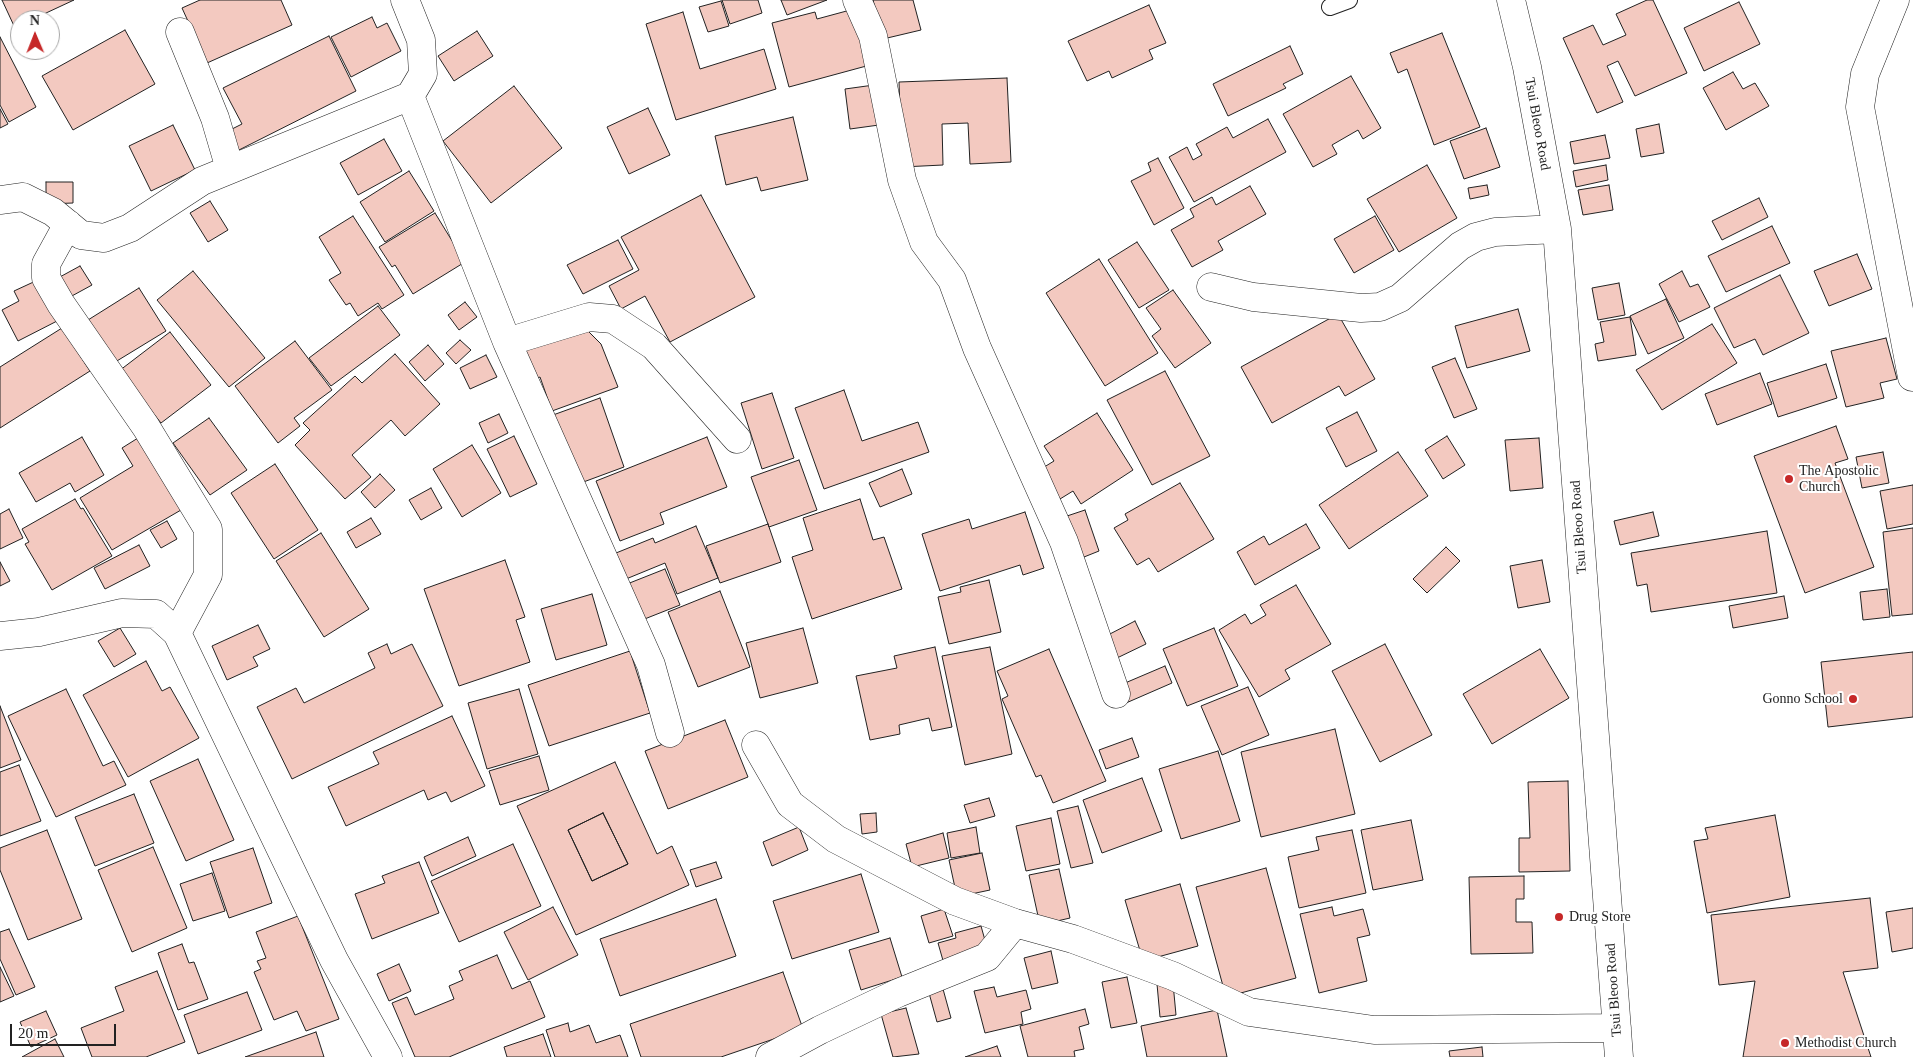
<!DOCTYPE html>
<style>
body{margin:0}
#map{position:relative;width:1913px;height:1057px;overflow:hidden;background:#fff;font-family:"Times New Roman",serif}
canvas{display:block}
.north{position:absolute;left:10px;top:10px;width:50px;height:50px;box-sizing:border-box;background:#fff;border:1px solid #a7a7a7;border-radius:50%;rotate:359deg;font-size:14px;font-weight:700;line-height:20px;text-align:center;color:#222}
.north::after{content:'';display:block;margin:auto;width:18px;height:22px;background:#c62828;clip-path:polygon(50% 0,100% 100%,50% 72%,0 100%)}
.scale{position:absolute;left:10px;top:1024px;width:106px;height:22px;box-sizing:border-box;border:2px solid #222;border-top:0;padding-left:6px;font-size:15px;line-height:18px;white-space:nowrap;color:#222;-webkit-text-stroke:4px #fff;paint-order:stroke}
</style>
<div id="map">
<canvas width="1913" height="1057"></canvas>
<div class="north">N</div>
<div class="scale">20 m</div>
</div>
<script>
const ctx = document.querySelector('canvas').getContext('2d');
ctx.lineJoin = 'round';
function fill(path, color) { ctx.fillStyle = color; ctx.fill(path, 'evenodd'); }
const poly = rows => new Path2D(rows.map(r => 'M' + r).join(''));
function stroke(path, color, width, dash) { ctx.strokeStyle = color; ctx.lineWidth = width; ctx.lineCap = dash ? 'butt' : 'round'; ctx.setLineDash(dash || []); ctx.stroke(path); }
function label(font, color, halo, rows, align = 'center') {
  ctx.font = font + ' "Times New Roman",serif'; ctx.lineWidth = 4; ctx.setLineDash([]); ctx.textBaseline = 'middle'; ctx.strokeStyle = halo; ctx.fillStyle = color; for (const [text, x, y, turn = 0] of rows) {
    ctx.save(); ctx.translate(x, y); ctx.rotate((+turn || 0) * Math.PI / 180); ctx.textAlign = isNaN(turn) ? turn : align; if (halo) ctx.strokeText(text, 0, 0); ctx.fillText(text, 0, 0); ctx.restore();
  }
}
const building = poly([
 [2,0,74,0,31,20,20,20,20,25,15,28,2,0],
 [200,0,281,0,292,25,207,63,182,8,200,0],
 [722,0,758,0,762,13,730,24,722,0],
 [781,0,827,0,787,15,781,0],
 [873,0,913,0,921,30,883,39,873,0],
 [1647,0,1653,0,1687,73,1635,96,1618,61,1607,66,1623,102,1597,113,1563,38,1593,25,1603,45,1626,35,1616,14,1647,0],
 [721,1,729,26,708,32,699,7,721,1],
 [1739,2,1760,44,1704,71,1684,28,1739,2],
 [1149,5,1166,43,1149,50,1153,59,1112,78,1109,71,1087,81,1068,41,1149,5],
 [854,9,870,65,789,87,772,23,815,12,817,19,854,9],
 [683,12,700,69,764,49,776,89,676,120,646,24,683,12],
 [372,17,377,28,387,23,401,51,351,77,331,37,372,17],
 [125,30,155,84,73,130,42,76,125,30],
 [477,31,493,56,454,81,438,56,477,31],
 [1442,33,1480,127,1434,145,1407,69,1398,73,1390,53,1442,33],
 [329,36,356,91,233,153,224,133,242,124,223,88,329,36],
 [0,37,36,107,9,122,0,105,0,37],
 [1290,46,1303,74,1283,84,1286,88,1228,116,1213,84,1290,46],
 [1733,72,1743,89,1755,83,1769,106,1726,130,1703,88,1733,72],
 [1351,76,1381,128,1363,139,1358,130,1332,145,1337,154,1313,167,1283,114,1351,76],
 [1007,78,1011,162,970,164,968,123,942,124,943,165,902,167,899,82,1007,78],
 [874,85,879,125,850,129,845,89,874,85],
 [514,86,562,148,491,203,443,141,514,86],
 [648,108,670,155,629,174,607,127,648,108],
 [0,109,8,124,0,128,0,109],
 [793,117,808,180,761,191,757,177,726,185,715,136,793,117],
 [1268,119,1286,152,1194,202,1169,157,1187,147,1193,160,1202,155,1196,144,1227,127,1233,138,1268,119],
 [1659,124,1664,153,1641,157,1636,129,1659,124],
 [173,125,195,170,151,191,129,146,173,125],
 [1486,128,1500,167,1464,179,1450,141,1486,128],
 [1605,135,1610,158,1574,164,1570,142,1605,135],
 [384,139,402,171,358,195,340,163,384,139],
 [1158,158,1184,208,1154,225,1131,181,1151,171,1148,163,1158,158],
 [1427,165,1457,218,1399,252,1367,199,1427,165],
 [1606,165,1608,180,1576,187,1573,171,1606,165],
 [409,171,434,211,385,242,360,202,409,171],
 [46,182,73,182,73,203,46,204,46,182],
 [1487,185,1489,195,1470,199,1468,188,1487,185],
 [1609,185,1613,210,1583,215,1578,190,1609,185],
 [1250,186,1266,214,1218,241,1223,250,1192,267,1171,230,1194,217,1190,209,1212,197,1216,205,1250,186],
 [701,195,755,297,670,342,645,296,621,309,609,286,639,270,621,237,701,195],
 [1759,198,1768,217,1722,240,1712,221,1759,198],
 [210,201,228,230,208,242,190,213,210,201],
 [435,213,465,262,413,294,395,265,392,267,379,247,435,213],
 [353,216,404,295,382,309,378,303,358,316,350,303,346,305,329,280,341,273,319,237,353,216],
 [1375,216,1394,250,1354,273,1334,239,1375,216],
 [1772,226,1790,263,1726,292,1708,256,1772,226],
 [618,240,633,269,583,294,567,265,618,240],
 [1137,242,1169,290,1139,308,1108,260,1137,242],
 [1857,254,1872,289,1829,306,1814,271,1857,254],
 [1099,259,1158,353,1105,386,1046,293,1099,259],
 [80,266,92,285,70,297,58,278,80,266],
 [193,271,265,358,229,387,157,300,193,271],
 [1682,271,1690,287,1698,284,1710,307,1679,322,1659,284,1682,271],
 [1780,275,1809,333,1763,355,1755,339,1734,348,1714,308,1780,275],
 [40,279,61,319,18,341,2,310,19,301,14,291,40,279],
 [1619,283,1625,315,1598,320,1592,288,1619,283],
 [139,288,166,331,107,367,80,325,139,288],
 [1173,290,1211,343,1175,368,1152,336,1161,329,1146,308,1173,290],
 [1666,299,1684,338,1648,354,1630,316,1666,299],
 [465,302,477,317,459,330,448,315,465,302],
 [378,306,400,335,331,386,309,358,378,306],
 [1518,309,1530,351,1467,368,1455,326,1518,309],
 [1338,314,1375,379,1345,396,1339,386,1272,423,1241,367,1338,314],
 [1630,317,1636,355,1598,361,1595,344,1604,342,1600,322,1630,317],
 [1712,324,1737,363,1662,410,1636,370,1712,324],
 [583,326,601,344,618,387,552,411,540,377,535,379,523,348,583,326],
 [62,328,90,371,0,428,0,367,62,328],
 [170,332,211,385,161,423,137,393,115,374,170,332],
 [1886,338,1897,379,1880,383,1884,398,1846,407,1831,351,1886,338],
 [460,340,471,350,456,364,446,353,460,340],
 [295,341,332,390,294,418,300,426,278,443,235,386,295,341],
 [428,345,444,364,425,381,409,362,428,345],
 [395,354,440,404,405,436,391,420,352,455,371,477,345,499,295,445,310,430,303,423,355,376,362,383,395,354],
 [486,355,497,377,470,389,460,368,486,355],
 [1455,358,1477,409,1454,418,1432,367,1455,358],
 [1826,364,1837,398,1778,417,1767,383,1826,364],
 [1165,371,1210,456,1152,485,1107,400,1165,371],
 [1760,373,1772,404,1717,425,1705,394,1760,373],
 [844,390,862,441,918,422,929,452,824,489,795,408,844,390],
 [772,393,794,458,762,469,741,403,772,393],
 [600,398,624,467,578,484,553,415,600,398],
 [1357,412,1377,451,1346,467,1326,428,1357,412],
 [1097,413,1133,470,1081,504,1073,491,1060,499,1041,469,1054,461,1044,446,1097,413],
 [499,414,508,433,488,443,479,423,499,414],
 [209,418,247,470,210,495,173,443,209,418],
 [1836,426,1848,459,1835,463,1874,567,1805,593,1754,456,1836,426],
 [514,436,537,484,510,497,487,449,514,436],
 [1447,436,1465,465,1443,479,1425,450,1447,436],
 [82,437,104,475,75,492,70,483,36,502,19,473,82,437],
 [707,437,727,487,660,513,664,524,620,541,596,481,707,437],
 [138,438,181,510,112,550,80,498,133,466,122,448,138,438],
 [1539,438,1543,488,1510,491,1505,440,1539,438],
 [472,445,501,493,462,517,433,469,472,445],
 [1398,452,1428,496,1349,549,1319,505,1398,452],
 [1883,452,1889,483,1862,488,1856,457,1883,452],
 [799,460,817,510,769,527,751,477,799,460],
 [275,464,318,530,274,559,231,493,275,464],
 [902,469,912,494,880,507,869,483,902,469],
 [380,474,395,490,375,508,361,492,380,474],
 [1180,483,1214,539,1158,572,1149,558,1137,565,1114,528,1128,520,1125,514,1180,483],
 [1913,485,1913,524,1887,529,1880,491,1913,485],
 [431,488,442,508,421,520,409,500,431,488],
 [75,499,81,509,83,508,112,556,52,590,25,544,29,542,22,529,75,499],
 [860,499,873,540,884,537,902,589,812,619,792,557,813,550,803,518,860,499],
 [9,509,23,538,0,549,0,514,9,509],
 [1085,510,1099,551,1079,559,1064,517,1085,510],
 [1025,512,1044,568,1023,575,1020,565,940,591,922,534,969,519,972,529,1025,512],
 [1653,512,1659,536,1620,545,1614,521,1653,512],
 [371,518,381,534,356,548,347,532,371,518],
 [167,521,177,539,161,548,150,530,167,521],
 [768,524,781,562,720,583,706,546,768,524],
 [1306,524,1320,548,1255,585,1237,552,1264,536,1269,545,1306,524],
 [696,526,718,578,677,594,665,563,626,579,616,553,653,538,655,543,696,526],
 [1913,528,1913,614,1892,616,1883,532,1913,528],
 [1767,531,1777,593,1651,612,1647,584,1637,586,1631,553,1767,531],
 [321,533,369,609,324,637,276,561,321,533],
 [139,545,150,566,105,589,94,568,139,545],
 [1446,547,1460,561,1427,593,1413,579,1446,547],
 [505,560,525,617,516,620,530,662,459,686,424,589,505,560],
 [1542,560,1550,602,1518,608,1510,566,1542,560],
 [0,562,10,581,0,586,0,562],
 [665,569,680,605,637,622,622,586,665,569],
 [989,580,1001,632,949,644,938,597,961,592,960,587,989,580],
 [1296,585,1331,644,1285,670,1290,679,1259,697,1219,630,1245,614,1251,624,1266,615,1260,605,1296,585],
 [1887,589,1890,617,1863,620,1860,592,1887,589],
 [720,591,750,667,698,687,668,612,720,591],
 [592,594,607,645,556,660,541,609,592,594],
 [1784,596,1788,618,1733,628,1729,606,1784,596],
 [1135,621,1146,644,1117,658,1106,636,1135,621],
 [258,625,270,649,253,657,258,666,227,680,212,646,258,625],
 [120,628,136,654,114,667,98,641,120,628],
 [803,628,818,683,760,698,746,643,803,628],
 [1214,628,1238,686,1187,706,1163,649,1214,628],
 [387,644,391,654,412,644,443,706,292,779,257,707,296,688,304,703,375,668,368,653,387,644],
 [1385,644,1432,735,1380,762,1332,671,1385,644],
 [935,647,952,727,932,731,929,718,899,725,900,734,870,740,856,676,897,668,894,656,935,647],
 [990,647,1012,754,965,765,942,656,990,647],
 [1049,649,1106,781,1053,803,1041,775,1036,777,1002,699,1008,696,997,671,1049,649],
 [1540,649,1569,698,1492,744,1463,694,1540,649],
 [630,651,650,713,549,746,528,685,630,651],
 [1913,652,1913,717,1828,727,1821,662,1913,652],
 [146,661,162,691,170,687,199,738,128,777,83,695,146,661],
 [1165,666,1172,683,1126,703,1118,686,1165,666],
 [1248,687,1269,735,1222,755,1201,706,1248,687],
 [66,689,103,766,114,761,126,785,56,817,8,716,66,689],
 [519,689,538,754,487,769,468,703,519,689],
 [0,706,21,760,0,768,0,706],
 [452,716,485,786,451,802,446,792,428,800,424,790,346,826,328,787,379,764,373,752,452,716],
 [725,720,748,777,668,809,645,751,725,720],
 [1335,729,1355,814,1261,837,1241,752,1335,729],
 [1132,738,1139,757,1106,769,1099,750,1132,738],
 [1218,751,1240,821,1181,839,1159,769,1218,751],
 [539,756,549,790,500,805,489,771,539,756],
 [198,759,234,840,186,861,150,781,198,759],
 [615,762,657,854,672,846,689,885,576,935,517,806,615,762],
 [603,813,628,864,592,881,568,830,603,813],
 [19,765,41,821,0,836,0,772,19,765],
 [1142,778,1162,831,1102,853,1083,800,1142,778],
 [1568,781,1570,871,1519,872,1519,838,1530,838,1528,782,1568,781],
 [134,794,154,843,95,866,75,817,134,794],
 [989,798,995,816,970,823,964,805,989,798],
 [1078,806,1093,863,1071,868,1057,811,1078,806],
 [603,813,628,864,592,881,568,830,603,813],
 [876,813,877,832,862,834,860,814,876,813],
 [1775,815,1790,897,1707,913,1694,841,1708,839,1705,828,1775,815],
 [1051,818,1060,864,1026,871,1016,826,1051,818],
 [1411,820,1423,880,1373,890,1361,830,1411,820],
 [799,827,808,850,772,866,763,842,799,827],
 [976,827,980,853,951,858,947,833,976,827],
 [47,830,82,919,28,940,0,870,0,848,47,830],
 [1352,830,1366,893,1299,908,1288,857,1319,850,1316,837,1352,830],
 [943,833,949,858,912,867,906,844,943,833],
 [468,837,476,856,432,876,424,857,468,837],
 [513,844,541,906,459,942,431,881,513,844],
 [153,847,187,928,132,952,98,870,153,847],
 [253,848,272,903,229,918,210,862,253,848],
 [982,853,990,890,957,897,949,860,982,853],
 [419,862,439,913,372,939,355,894,385,883,382,876,419,862],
 [716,862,722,878,696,887,690,870,716,862],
 [1266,868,1296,978,1226,997,1196,887,1266,868],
 [1059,869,1070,918,1040,925,1029,875,1059,869],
 [212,873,225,911,193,921,180,884,212,873],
 [861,874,879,932,792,959,773,901,861,874],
 [1524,876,1524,899,1516,899,1516,922,1532,922,1533,953,1471,954,1469,877,1524,876],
 [1180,884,1198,946,1143,961,1125,900,1180,884],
 [1870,898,1878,968,1843,972,1871,1057,1743,1057,1755,981,1719,985,1711,915,1870,898],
 [716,899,736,956,620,996,600,939,716,899],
 [553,907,578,955,528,980,504,932,553,907],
 [1332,907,1334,916,1363,909,1370,935,1357,938,1367,981,1319,993,1300,914,1332,907],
 [1913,908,1913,948,1892,952,1886,912,1913,908],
 [944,909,953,936,929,943,921,916,944,909],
 [298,916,339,1019,306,1031,297,1011,274,1020,254,972,261,969,257,961,266,958,256,932,298,916],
 [981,926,988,951,944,964,938,943,956,938,955,933,981,926],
 [9,929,35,987,16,995,0,959,0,932,9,929],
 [890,938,902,977,861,990,849,950,890,938],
 [182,944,189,963,194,962,208,999,178,1010,158,953,182,944],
 [1051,951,1058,983,1032,989,1024,958,1051,951],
 [497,955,512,989,530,981,545,1017,449,1057,415,1057,392,1003,407,997,415,1015,454,999,449,986,463,980,459,971,497,955],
 [399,964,411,991,389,1001,377,974,399,964],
 [0,967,14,996,0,1002,0,967],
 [157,971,185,1042,146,1057,92,1057,81,1028,124,1011,115,987,157,971],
 [783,972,803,1029,721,1057,641,1057,630,1024,783,972],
 [1127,977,1137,1023,1111,1028,1102,982,1127,977],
 [1173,983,1176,1015,1160,1017,1157,984,1173,983],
 [994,987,997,997,1026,990,1031,1009,1021,1012,1023,1024,985,1033,974,991,994,987],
 [943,989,951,1018,937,1022,929,993,943,989],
 [247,992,262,1030,198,1054,184,1015,247,992],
 [906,1008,919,1054,893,1057,881,1014,906,1008],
 [1085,1009,1089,1024,1079,1027,1084,1049,1074,1051,1075,1057,1028,1057,1020,1026,1085,1009],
 [1217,1010,1227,1057,1147,1057,1141,1026,1217,1010],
 [46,1011,57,1035,31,1047,20,1022,46,1011],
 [568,1023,570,1032,589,1025,596,1043,620,1035,628,1057,555,1057,546,1030,568,1023],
 [316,1032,324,1057,245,1057,316,1032],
 [543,1034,551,1057,507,1057,504,1047,543,1034],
 [55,1039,64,1057,22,1057,55,1039],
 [997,1046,1001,1057,965,1057,997,1046],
 [1482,1047,1483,1057,1450,1057,1449,1051,1482,1047]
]);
fill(building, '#f3c9c0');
stroke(building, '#222', 1);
const service = poly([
 [1330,7,1349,0]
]);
const minor = poly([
 [405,0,421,40,423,74,410,96,507,342,651,665,670,733],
 [857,0,873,36,902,180,924,242,952,280,977,348,1064,542,1116,694],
 [1511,0,1527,67,1557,229,1619,1057],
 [1895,0,1865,74,1860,107,1912,377],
 [180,32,215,118,230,169],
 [0,200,23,197,53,212,81,235,104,238,130,228,202,181,410,96],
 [68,224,46,264,46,278,61,304,146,427,208,529,208,575,177,633],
 [1211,287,1253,297,1361,308,1380,307,1400,298,1460,246,1476,237,1495,232,1557,229],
 [507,342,589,317,613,319,654,346,737,439],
 [0,636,39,632,122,613,156,614,177,633,334,960,388,1057],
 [756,745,790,804,836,839,955,901,1015,923,1073,939,1173,976,1249,1012,1374,1030,1617,1028],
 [770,1057,820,1030,898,993,987,957,1015,923]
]);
stroke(service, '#222', 18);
stroke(minor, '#222', 29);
stroke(service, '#fff', 16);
stroke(minor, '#fff', 28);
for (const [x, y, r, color] of [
 [1789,479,5,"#c62828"],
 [1853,699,5,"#c62828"],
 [1559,917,5,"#c62828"],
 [1785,1043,5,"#c62828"]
]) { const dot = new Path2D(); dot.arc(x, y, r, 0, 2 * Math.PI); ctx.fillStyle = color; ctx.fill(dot); stroke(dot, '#fff', 2); }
label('14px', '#222', '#fff', [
 ["Tsui Bleoo Road",1537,124,80],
 ["Tsui Bleoo Road",1579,527,-94],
 ["Tsui Bleoo Road",1614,990,-94]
]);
label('14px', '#222', '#fff', [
 ["The Apostolic",1799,471],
 ["Church",1799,487],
 ["Gonno School",1843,699,"right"],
 ["Drug Store",1569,917],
 ["Methodist Church",1795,1043]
], 'left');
</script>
